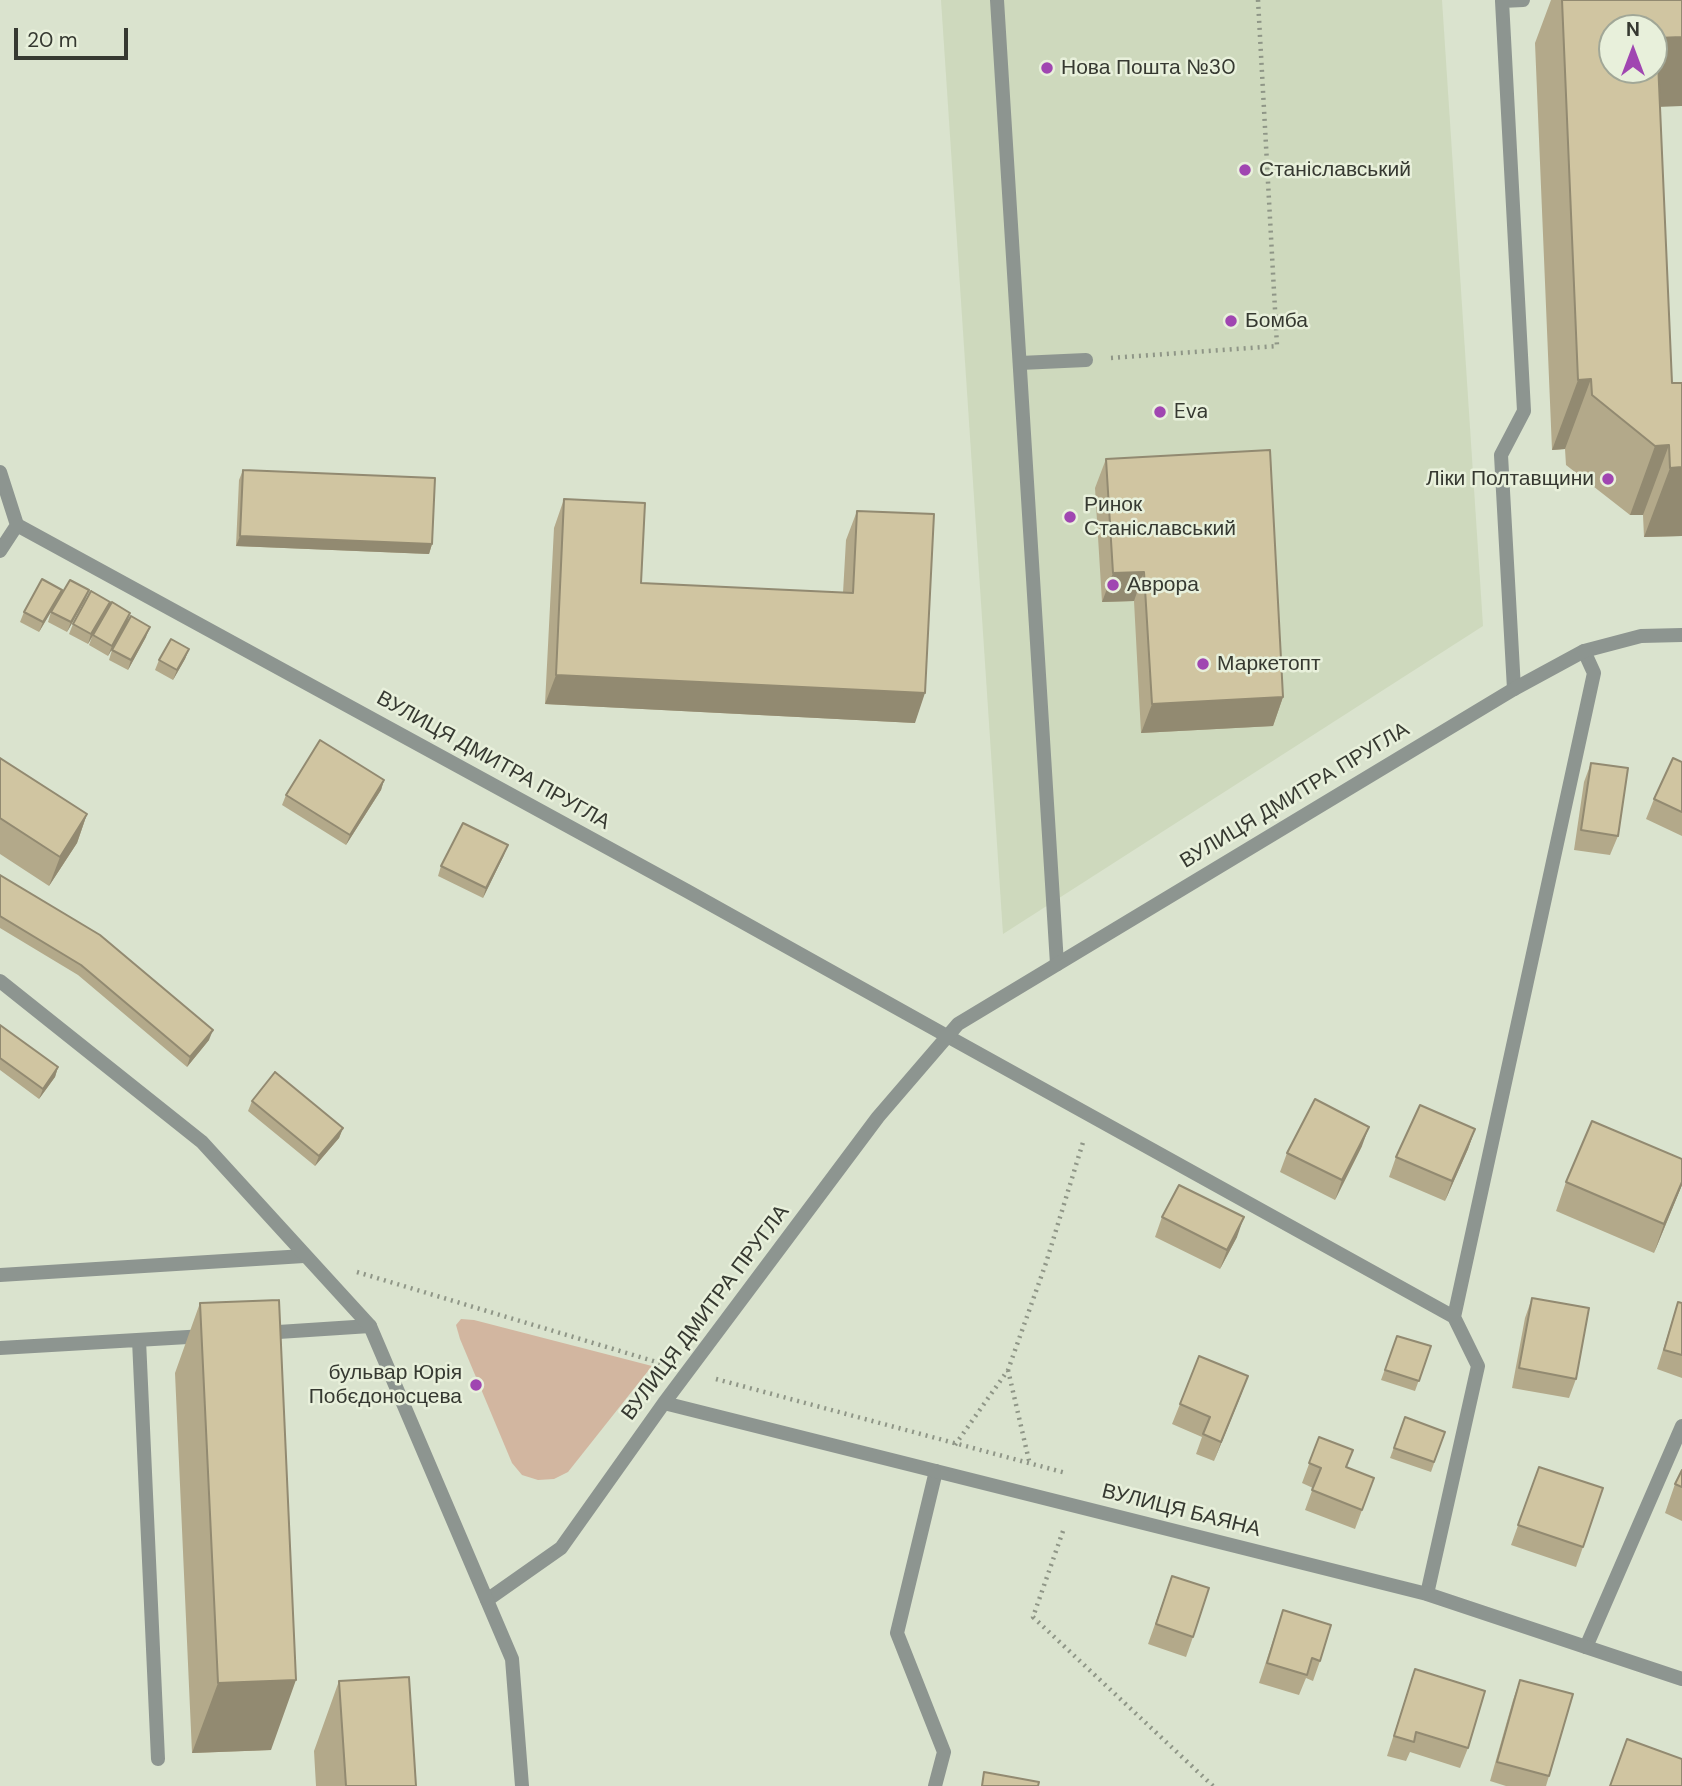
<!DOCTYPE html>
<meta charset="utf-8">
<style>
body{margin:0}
#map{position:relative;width:1682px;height:1786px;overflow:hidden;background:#dae3ce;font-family:"DM Sans",sans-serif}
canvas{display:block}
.north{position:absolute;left:1598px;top:14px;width:70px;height:70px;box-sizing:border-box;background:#e8f0db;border:2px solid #a1a797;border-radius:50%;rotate:0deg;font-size:19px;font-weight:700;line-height:28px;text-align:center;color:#363931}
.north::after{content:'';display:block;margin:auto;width:24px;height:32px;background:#a046b1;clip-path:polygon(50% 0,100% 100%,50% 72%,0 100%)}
.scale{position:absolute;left:14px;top:28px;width:114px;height:32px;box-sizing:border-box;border:4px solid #363931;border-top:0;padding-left:9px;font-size:21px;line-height:24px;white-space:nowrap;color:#363931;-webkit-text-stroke:5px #e8f0db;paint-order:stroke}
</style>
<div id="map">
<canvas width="1682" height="1786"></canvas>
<div class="north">N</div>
<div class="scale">20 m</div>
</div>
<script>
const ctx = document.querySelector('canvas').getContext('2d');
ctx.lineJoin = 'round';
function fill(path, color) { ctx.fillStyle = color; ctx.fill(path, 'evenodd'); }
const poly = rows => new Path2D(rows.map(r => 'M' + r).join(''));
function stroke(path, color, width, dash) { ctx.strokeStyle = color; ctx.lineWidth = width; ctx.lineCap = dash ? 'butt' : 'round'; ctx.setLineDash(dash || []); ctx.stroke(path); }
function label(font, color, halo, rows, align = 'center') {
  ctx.font = font + ' "DM Sans",sans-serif'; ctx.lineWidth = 5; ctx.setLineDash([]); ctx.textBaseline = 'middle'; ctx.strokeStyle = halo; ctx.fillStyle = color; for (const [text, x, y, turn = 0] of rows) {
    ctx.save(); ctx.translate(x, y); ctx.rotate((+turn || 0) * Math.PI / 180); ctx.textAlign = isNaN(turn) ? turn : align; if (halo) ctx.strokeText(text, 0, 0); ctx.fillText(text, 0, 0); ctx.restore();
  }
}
fill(poly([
 [941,0,1442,0,1483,626,1003,934]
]), '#ced9bd');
fill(poly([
 [461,1319,474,1320,652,1366,568,1472,554,1479,538,1480,522,1475,512,1463,460,1339,456,1325]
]), '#d2b6a0');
stroke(poly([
 [1111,358,1277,346,1258,0],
 [357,1272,660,1363],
 [1008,1370,1030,1465],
 [716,1379,1066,1473],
 [955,1445,1008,1370,1046,1263,1084,1139],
 [1063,1531,1033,1617,1213,1786]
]), '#8f9687', 4.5, [2, 5]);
stroke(poly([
 [997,0,1057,964],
 [1020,363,1086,360],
 [1514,689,1501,455,1524,411,1502,1,1523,0],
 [947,1036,1454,1317],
 [263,1333,370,1326],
 [139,1340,158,1759],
 [0,1348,205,1336],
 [1427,1594,1478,1366,1454,1317,1594,673,1584,651],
 [1586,1647,1682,1426],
 [935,1786,944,1752,897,1633,936,1471]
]), '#8d9590', 14);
stroke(poly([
 [0,1275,304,1256]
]), '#8d9590', 14);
stroke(poly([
 [17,525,687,891,947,1036],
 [664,1403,1427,1594,1682,1679],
 [487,1600,561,1548,664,1403,878,1117,958,1024,1514,689,1584,651,1641,636,1682,635]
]), '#8d9590', 14);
stroke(poly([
 [0,472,17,525,0,551],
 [0,981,202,1142,370,1326,512,1659,522,1786]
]), '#8d9590', 14);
fill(poly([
 [1551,0,1682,0,1660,107,1672,383,1682,383,1682,536,1644,537,1643,515,1630,515,1566,465,1565,449,1552,450,1535,43],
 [1106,459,1283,697,1273,726,1141,733,1134,601,1102,602,1095,488],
 [243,470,432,544,429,554,236,546,239,480],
 [564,499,641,583,843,593,846,540,857,511,915,723,545,704,554,528],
 [62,590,58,600,39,632,20,622,24,612],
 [85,600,67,632,48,622,51,612],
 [110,602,106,611,127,623,108,656,89,645,92,637,88,644,69,634,73,624],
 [146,637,128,670,109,660,112,650],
 [189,649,185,659,173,680,155,670,159,660],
 [0,758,87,814,77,843,49,886,0,854],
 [1682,762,1682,836,1646,819,1654,799],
 [1591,763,1618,836,1610,855,1574,850,1584,782],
 [384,780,381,790,346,845,282,805,286,795],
 [504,855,483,898,438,876,441,866],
 [0,875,209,1040,187,1067,78,975,0,928],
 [0,1025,58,1067,55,1077,39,1099,0,1070],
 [252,1101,343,1128,339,1138,315,1166,248,1111],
 [1475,1129,1468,1149,1445,1201,1389,1177,1396,1157],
 [1362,1146,1335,1200,1280,1172,1287,1153],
 [1566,1182,1682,1185,1654,1253,1556,1211],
 [1162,1217,1237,1237,1220,1269,1155,1237],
 [1532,1298,1576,1379,1569,1398,1512,1388,1525,1318],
 [1678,1302,1682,1303,1682,1378,1657,1369],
 [200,1303,271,1750,192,1753,175,1373],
 [1397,1336,1431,1346,1415,1391,1381,1380],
 [1248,1376,1214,1461,1196,1454,1202,1437,1172,1424,1180,1404],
 [1405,1417,1445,1432,1431,1472,1390,1458],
 [1319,1437,1347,1468,1374,1478,1355,1529,1305,1510,1313,1488,1302,1483],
 [1539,1467,1583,1547,1576,1567,1511,1545],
 [1682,1470,1682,1521,1665,1513,1675,1484],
 [1172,1576,1193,1637,1186,1657,1148,1644],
 [1283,1610,1320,1661,1313,1681,1306,1678,1299,1695,1259,1683],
 [1415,1669,1468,1748,1460,1768,1410,1752,1406,1761,1387,1756],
 [1520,1680,1549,1776,1546,1786,1506,1786,1490,1781,1513,1700],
 [339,1681,416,1786,316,1786,314,1751]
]), '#b3a98a');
fill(poly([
 [1682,37,1682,106,1632,108,1657,38],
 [1591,379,1565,449,1552,450,1578,380],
 [1669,445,1643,515,1630,515,1655,446],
 [1682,467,1682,536,1644,537,1670,468],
 [240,536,432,544,429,554,236,546],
 [1144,572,1134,601,1102,602,1113,573],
 [62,590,58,600,39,632,43,622],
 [89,590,85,600,67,632,71,622],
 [110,602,106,612,88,644,91,634],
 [130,613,127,623,108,656,112,646],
 [150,627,146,637,128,670,131,660],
 [189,649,185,659,173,680,177,670],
 [556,675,925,693,915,723,545,704],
 [1283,697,1273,726,1141,733,1152,704],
 [384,780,381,790,346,845,350,835],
 [87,814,77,843,49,886,60,857],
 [508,845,504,855,483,898,486,888],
 [213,1030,209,1040,187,1067,190,1057],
 [58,1067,55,1077,39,1099,43,1089],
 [1369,1127,1362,1146,1335,1200,1342,1180],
 [343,1128,339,1138,315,1166,319,1156],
 [1475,1129,1468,1149,1445,1201,1452,1181],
 [1682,1182,1682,1185,1654,1253,1664,1224],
 [1244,1217,1237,1237,1220,1269,1227,1250],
 [1248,1376,1241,1395,1214,1461,1221,1442],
 [296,1680,271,1750,192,1753,218,1683]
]), '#928a71');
const building = poly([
 [1562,0,1682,0,1682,37,1657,38,1672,383,1682,383,1682,467,1670,468,1669,445,1655,446,1592,395,1591,379,1578,380,1562,0],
 [1612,28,1654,28,1654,70,1612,70,1612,28],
 [1270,450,1283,697,1152,704,1144,572,1113,573,1106,459,1270,450],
 [243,470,435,478,432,544,240,536,243,470],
 [564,499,645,503,641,583,853,593,857,511,934,514,925,693,556,675,564,499],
 [42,579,62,590,43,622,24,612,42,579],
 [70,580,89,590,71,622,51,612,70,580],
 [91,591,110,602,91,634,73,624,91,591],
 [112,602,130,613,112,646,93,635,112,602],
 [131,616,150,627,131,660,112,650,131,616],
 [171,639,189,649,177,670,159,660,171,639],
 [320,740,384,780,350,835,286,795,320,740],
 [0,758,87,814,60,857,0,818,0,758],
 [1673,758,1682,762,1682,812,1654,799,1673,758],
 [1591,763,1628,768,1618,836,1581,830,1591,763],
 [463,823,508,845,486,888,441,866,463,823],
 [0,875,100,935,213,1030,190,1057,81,965,0,916,0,875],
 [0,1025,58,1067,43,1089,0,1058,0,1025],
 [275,1072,343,1128,319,1156,252,1101,275,1072],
 [1315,1099,1369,1127,1342,1180,1287,1153,1315,1099],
 [1420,1105,1475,1129,1452,1181,1396,1157,1420,1105],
 [1592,1121,1682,1159,1682,1182,1664,1224,1566,1182,1592,1121],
 [1179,1185,1244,1217,1227,1250,1162,1217,1179,1185],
 [1532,1298,1589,1308,1576,1379,1519,1368,1532,1298],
 [279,1300,296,1680,218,1683,200,1303,279,1300],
 [1678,1302,1682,1303,1682,1355,1664,1350,1678,1302],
 [1397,1336,1431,1346,1419,1381,1385,1370,1397,1336],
 [1199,1356,1248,1376,1221,1442,1203,1434,1210,1417,1180,1404,1199,1356],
 [1405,1417,1445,1432,1434,1462,1394,1448,1405,1417],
 [1319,1437,1353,1450,1346,1467,1374,1478,1362,1510,1312,1490,1321,1468,1309,1463,1319,1437],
 [1539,1467,1603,1488,1583,1547,1518,1525,1539,1467],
 [1682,1470,1682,1487,1675,1484,1682,1470],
 [1172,1576,1209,1588,1193,1637,1156,1624,1172,1576],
 [1283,1610,1331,1625,1320,1661,1312,1658,1307,1675,1267,1663,1283,1610],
 [1415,1669,1485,1691,1468,1748,1416,1732,1414,1742,1394,1736,1415,1669],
 [409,1677,416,1786,346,1786,339,1681,409,1677],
 [1520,1680,1573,1694,1549,1776,1497,1762,1520,1680],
 [1627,1739,1682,1759,1682,1786,1610,1786,1627,1739],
 [984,1772,1039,1782,1038,1786,982,1786,984,1772]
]);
fill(building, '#d0c5a1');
stroke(building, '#928a71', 2);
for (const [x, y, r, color] of [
 [1047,68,7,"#a046b1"],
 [1245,170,7,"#a046b1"],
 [1231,321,7,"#a046b1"],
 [1160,412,7,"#a046b1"],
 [1608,479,7,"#a046b1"],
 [1070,517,7,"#a046b1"],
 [1113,585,7,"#a046b1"],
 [1203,664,7,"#a046b1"],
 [476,1385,7,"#a046b1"]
]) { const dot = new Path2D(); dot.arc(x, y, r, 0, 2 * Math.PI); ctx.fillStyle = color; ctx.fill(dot); stroke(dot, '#e8f0db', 2.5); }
label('21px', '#363931', '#e8f0db', [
 ["Нова Пошта №30",1061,68],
 ["Станіславський",1259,170],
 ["Бомба",1245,321],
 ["Eva",1174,412],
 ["Ліки Полтавщини",1594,479,"right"],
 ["Ринок",1084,505],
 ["Станіславський",1084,529],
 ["Аврора",1127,585],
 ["Маркетопт",1217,664],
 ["бульвар Юрія",462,1373,"right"],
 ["Побєдоносцева",462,1397,"right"]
], 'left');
label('21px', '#363931', '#e8f0db', [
 ["ВУЛИЦЯ ДМИТРА ПРУГЛА",493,761,29],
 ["ВУЛИЦЯ ДМИТРА ПРУГЛА",1295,796,-31],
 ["ВУЛИЦЯ ДМИТРА ПРУГЛА",706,1313,-53],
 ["ВУЛИЦЯ БАЯНА",1181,1511,14]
]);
</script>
